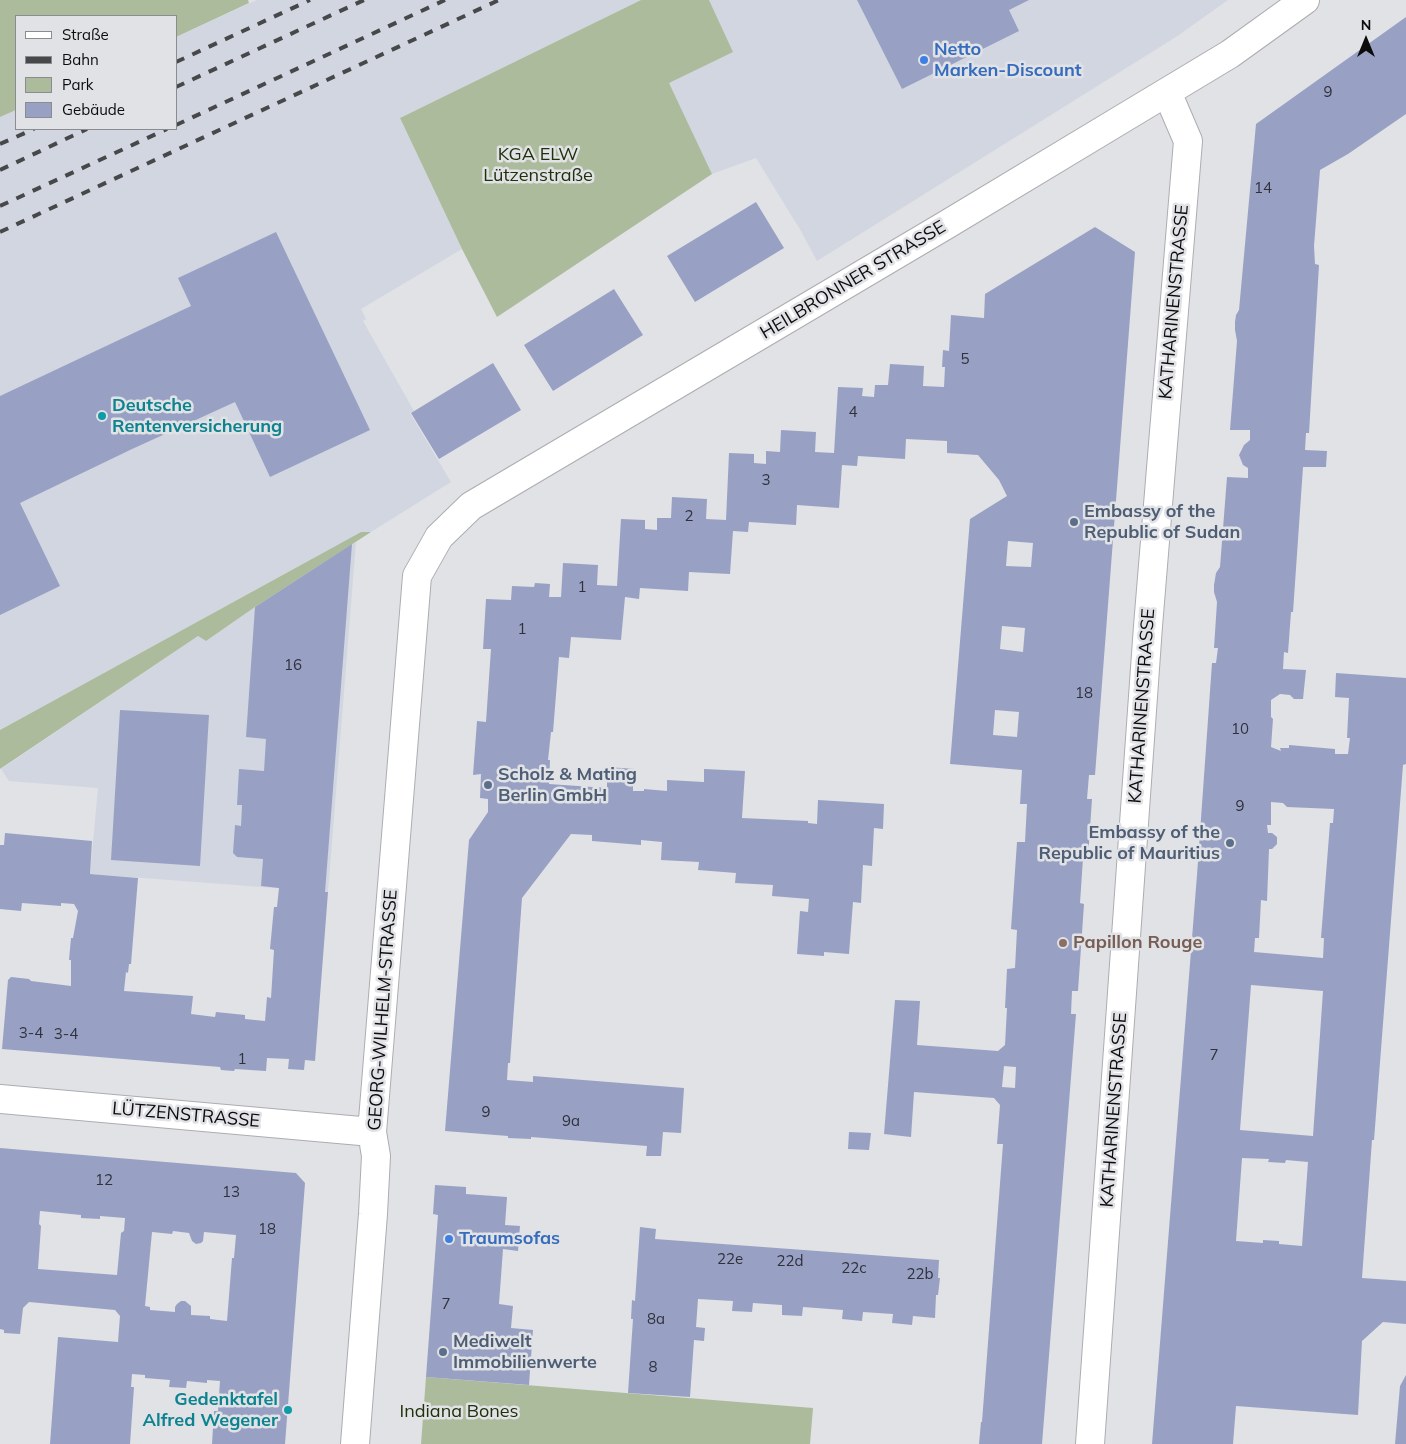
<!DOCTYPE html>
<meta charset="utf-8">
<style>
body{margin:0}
#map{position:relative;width:1406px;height:1444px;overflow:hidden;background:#e0e2e6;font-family:Mulish,sans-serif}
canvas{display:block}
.legend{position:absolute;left:15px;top:15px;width:162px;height:115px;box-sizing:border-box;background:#e0e2e6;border:1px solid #8b8c8f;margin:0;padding:6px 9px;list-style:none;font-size:15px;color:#0c0c0d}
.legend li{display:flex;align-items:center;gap:10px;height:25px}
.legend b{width:25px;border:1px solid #8b8c8f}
.north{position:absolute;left:1341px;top:15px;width:50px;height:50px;-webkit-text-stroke:4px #e0e2e6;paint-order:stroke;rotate:0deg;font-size:14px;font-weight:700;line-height:20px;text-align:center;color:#0c0c0d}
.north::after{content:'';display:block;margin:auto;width:18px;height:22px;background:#0c0c0d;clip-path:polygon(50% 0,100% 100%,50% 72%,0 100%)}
</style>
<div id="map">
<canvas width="1406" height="1444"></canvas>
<ul class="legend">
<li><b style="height:6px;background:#fff"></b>Straße</li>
<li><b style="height:6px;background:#47484a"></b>Bahn</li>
<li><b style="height:14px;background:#adbb9d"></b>Park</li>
<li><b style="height:14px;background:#98a1c4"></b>Gebäude</li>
</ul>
<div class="north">N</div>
</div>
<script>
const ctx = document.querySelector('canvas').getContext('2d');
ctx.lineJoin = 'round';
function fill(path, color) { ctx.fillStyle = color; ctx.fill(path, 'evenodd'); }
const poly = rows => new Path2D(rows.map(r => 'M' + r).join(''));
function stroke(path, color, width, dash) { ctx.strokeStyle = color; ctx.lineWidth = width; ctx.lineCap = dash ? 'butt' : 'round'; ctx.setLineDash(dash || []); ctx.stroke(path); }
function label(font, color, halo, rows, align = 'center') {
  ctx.font = font + ' Mulish,sans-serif'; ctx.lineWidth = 5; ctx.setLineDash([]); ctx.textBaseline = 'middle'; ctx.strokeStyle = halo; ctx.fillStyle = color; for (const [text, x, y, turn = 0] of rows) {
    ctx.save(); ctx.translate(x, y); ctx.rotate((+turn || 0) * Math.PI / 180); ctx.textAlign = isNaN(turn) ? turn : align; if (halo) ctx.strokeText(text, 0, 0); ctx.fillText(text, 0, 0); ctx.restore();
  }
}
fill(poly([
 [257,0,641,0,400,118,462,249,361,309,366,319,363,321,414,411,410,413,451,482,371,532,361,532,0,730,0,117,16,110,16,129,176,129,176,37],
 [709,0,1228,0,1176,37,817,261,801,231,756,158,712,174,668,82,732,52],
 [356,542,328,892,90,874,98,788,9,781,1,769,198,636,206,641,255,607]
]), '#d2d6e1');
fill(poly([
 [0,0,248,0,249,3,176,37,176,16,16,16,16,110,0,117],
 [641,0,709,0,733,52,669,83,712,174,497,317,462,249,400,118],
 [361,532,371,532,255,607,206,641,198,636,0,769,0,730],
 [426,1377,813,1408,810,1444,421,1444]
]), '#adbb9d');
fill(poly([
 [857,0,1029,0,1009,10,1019,31,902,89],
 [1406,17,1406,114,1348,154,1320,170,1314,246,1315,264,1319,265,1309,433,1306,433,1305,450,1327,451,1326,467,1303,467,1293,612,1291,612,1288,653,1284,652,1283,669,1306,670,1303,699,1294,699,1290,695,1280,694,1271,700,1271,717,1273,719,1271,747,1281,751,1280,748,1289,748,1289,745,1335,749,1335,754,1348,754,1350,738,1347,738,1349,698,1335,697,1336,673,1406,678,1406,764,1403,765,1374,1140,1372,1140,1362,1278,1406,1281,1406,1324,1383,1322,1362,1341,1358,1415,1236,1406,1233,1444,1152,1444,1197,875,1212,663,1216,663,1218,648,1214,648,1217,602,1214,592,1214,585,1216,573,1220,567,1227,477,1248,478,1248,468,1243,465,1239,455,1244,445,1250,440,1250,430,1230,430,1237,341,1235,330,1235,322,1236,315,1239,310,1256,124],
 [1271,802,1283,803,1287,807,1334,809,1333,823,1330,823,1321,938,1324,938,1323,958,1254,952,1255,938,1259,938,1261,900,1267,901,1269,849,1272,849,1277,844,1277,837,1272,833,1268,833,1267,825,1271,825],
 [1251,985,1323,991,1313,1136,1240,1130],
 [1242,1158,1269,1159,1268,1162,1285,1163,1286,1160,1308,1162,1302,1246,1279,1244,1279,1241,1263,1240,1263,1243,1236,1241],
 [756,202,784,248,695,302,667,256],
 [1095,227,1135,252,1095,775,1089,775,1087,799,1092,799,1088,858,1083,858,1080,903,1084,904,1078,991,1072,991,1071,1014,1076,1014,1042,1444,979,1444,981,1422,982,1422,1003,1144,997,1144,1000,1105,994,1098,914,1092,911,1137,884,1134,895,1000,920,1001,917,1045,998,1051,1005,1045,1007,1008,1005,1008,1007,969,1015,968,1017,930,1011,929,1017,842,1025,842,1027,804,1020,804,1022,770,950,764,970,519,1007,496,999,480,978,455,947,453,947,441,906,439,905,459,858,456,857,466,842,465,839,508,797,505,796,525,749,522,748,532,733,531,730,574,689,572,688,591,640,588,639,599,625,597,621,640,571,637,569,658,559,657,553,732,551,732,548,760,550,760,549,784,607,788,607,767,636,769,636,784,633,784,633,791,644,791,644,789,667,791,667,780,704,782,704,769,745,771,742,818,808,821,808,823,817,824,818,800,884,804,883,829,874,828,872,866,863,865,861,903,853,902,849,954,824,952,824,956,797,954,800,911,808,912,809,899,772,896,773,885,735,883,736,873,698,870,699,862,661,860,662,842,641,840,641,845,592,841,592,835,571,834,522,898,510,1063,508,1063,507,1080,533,1082,533,1076,684,1088,681,1133,663,1132,661,1156,646,1156,647,1146,531,1137,531,1139,508,1138,508,1136,445,1131,469,840,488,812,488,799,480,798,481,774,473,775,477,721,486,722,491,649,483,649,486,599,511,600,512,586,534,587,535,583,550,584,549,597,561,597,563,563,598,565,597,585,617,586,621,519,645,520,645,529,657,530,657,518,671,518,672,497,707,499,706,519,726,520,729,453,754,454,754,463,766,464,766,451,780,452,781,430,816,432,815,452,834,453,838,387,863,388,862,396,874,397,875,385,888,385,890,364,924,366,923,386,944,387,945,367,942,367,943,350,949,351,951,315,984,318,985,294],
 [1008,541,1033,543,1031,567,1006,566],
 [1002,626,1025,628,1023,652,1000,649],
 [995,710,1019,712,1017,737,993,735],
 [1004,1066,1016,1067,1015,1088,1002,1087],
 [276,232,370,430,270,477,235,402,130,450,20,503,60,586,0,615,0,396,191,306,178,278],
 [614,289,643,335,553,391,524,345],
 [493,363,521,410,439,459,411,413],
 [352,544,325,892,328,892,315,1061,305,1060,304,1070,288,1069,289,1059,267,1058,266,1071,235,1069,234,1071,221,1070,220,1067,2,1049,8,980,11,977,29,979,31,981,71,986,71,960,69,960,71,938,73,938,78,911,74,904,61,903,61,906,22,903,21,911,0,909,0,845,4,845,5,833,92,841,90,874,138,878,131,964,129,964,128,973,126,972,124,991,193,996,191,1014,215,1017,216,1012,245,1015,245,1019,265,1021,267,997,271,998,274,950,270,949,274,907,277,907,279,888,261,886,263,859,237,857,233,853,235,825,241,826,242,805,237,805,239,769,264,771,266,739,246,737,255,607],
 [120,710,209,715,200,866,111,860],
 [849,1132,871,1133,869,1150,848,1149],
 [0,1148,296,1173,305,1183,285,1444,212,1444,214,1411,218,1411,220,1381,207,1380,207,1383,187,1381,186,1388,169,1387,170,1380,145,1378,145,1375,132,1374,131,1387,134,1387,130,1444,50,1444,58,1337,118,1342,120,1316,115,1310,29,1302,23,1308,20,1334,4,1333,4,1330,0,1329],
 [40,1211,81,1215,81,1218,100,1219,100,1216,125,1218,124,1231,121,1233,117,1275,38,1269,41,1226,39,1224],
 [173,1231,189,1233,192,1241,196,1244,201,1243,203,1241,204,1232,236,1235,234,1258,232,1258,227,1321,210,1319,210,1316,191,1315,191,1306,185,1301,181,1301,177,1304,175,1307,175,1312,150,1310,150,1307,145,1306,152,1232,172,1234],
 [435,1185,466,1187,466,1194,507,1197,505,1225,520,1226,518,1251,503,1249,499,1304,513,1306,511,1328,533,1330,529,1385,426,1377,438,1215,433,1214],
 [640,1227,656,1229,655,1239,939,1260,938,1278,940,1278,938,1295,936,1295,935,1318,913,1316,912,1325,892,1323,893,1314,863,1312,862,1321,842,1319,843,1310,803,1307,802,1316,782,1315,782,1305,753,1303,752,1312,732,1311,733,1301,698,1299,696,1327,705,1328,704,1341,694,1340,690,1397,628,1393,633,1319,631,1319,632,1300,635,1301],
 [1406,1375,1406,1444,1395,1444,1400,1386]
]), '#98a1c4');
const minor = poly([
 [0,1099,372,1132],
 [355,1444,373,1214,376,1156,372,1132,375,1096,417,576,439,537,471,506,946,225,1122,119,1230,54,1305,0],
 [1090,1444,1148,626,1188,141,1167,92]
]);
stroke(minor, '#abadb1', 30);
stroke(minor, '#fff', 28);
stroke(poly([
 [176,62,310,0],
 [176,87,364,0],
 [176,125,445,0],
 [0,144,34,129],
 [0,170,87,129],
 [0,206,167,129],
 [0,232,499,0]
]), '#47484a', 4, [9, 9]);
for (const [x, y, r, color] of [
 [924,60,5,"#3f7fe0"],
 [102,416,5,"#0f9aa8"],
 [1074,522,5,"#5c6f8a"],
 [488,785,5,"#5c6f8a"],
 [1230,843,5,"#5c6f8a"],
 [1063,943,5,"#8d6e63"],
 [449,1239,5,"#3f7fe0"],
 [443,1352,5,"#5c6f8a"],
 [288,1410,5,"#0f9aa8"]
]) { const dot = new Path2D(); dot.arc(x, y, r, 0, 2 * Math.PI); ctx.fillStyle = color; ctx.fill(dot); stroke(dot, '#e0e2e6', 2); }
label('15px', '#2f313b', null, [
 ["9",1328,92],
 ["14",1263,188],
 ["5",965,359],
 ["4",853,412],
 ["3",766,480],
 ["2",689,516],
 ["1",582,587],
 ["1",522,629],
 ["16",293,665],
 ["18",1084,693],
 ["10",1240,729],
 ["9",1240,806],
 ["3-4",31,1033],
 ["3-4",66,1034],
 ["7",1214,1055],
 ["1",242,1059],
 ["9",486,1112],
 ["9a",571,1121],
 ["12",104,1180],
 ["13",231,1192],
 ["18",267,1229],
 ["22e",730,1259],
 ["22d",790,1261],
 ["22c",854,1268],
 ["22b",920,1274],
 ["7",446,1304],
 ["8a",656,1319],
 ["8",653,1367]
]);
label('bold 18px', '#366cbe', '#e0e2e6', [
 ["Netto",934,50],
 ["Marken-Discount",934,71],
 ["Traumsofas",459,1239]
], 'left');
label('18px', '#203008', '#e0e2e6', [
 ["KGA ELW",538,155],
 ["Lützenstraße",538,176],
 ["Indiana Bones",459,1412]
]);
label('18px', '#0c0c0d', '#e0e2e6', [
 ["HEILBRONNER STRASSE",853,280,-31],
 ["KATHARINENSTRASSE",1174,302,-85],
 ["KATHARINENSTRASSE",1142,706,-86],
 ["GEORG-WILHELM-STRASSE",383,1010,-86],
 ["KATHARINENSTRASSE",1114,1110,-86],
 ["LÜTZENSTRASSE",186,1115,5]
]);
label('bold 18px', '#0d838f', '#e0e2e6', [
 ["Deutsche",112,406],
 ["Rentenversicherung",112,427],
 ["Gedenktafel",278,1400,"right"],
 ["Alfred Wegener",278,1421,"right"]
], 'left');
label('bold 18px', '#4e5e75', '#e0e2e6', [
 ["Embassy of the",1084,512],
 ["Republic of Sudan",1084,533],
 ["Scholz & Mating",498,775],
 ["Berlin GmbH",498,796],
 ["Embassy of the",1220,833,"right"],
 ["Republic of Mauritius",1220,854,"right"],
 ["Mediwelt",453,1342],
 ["Immobilienwerte",453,1363]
], 'left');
label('bold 18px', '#785e54', '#e0e2e6', [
 ["Papillon Rouge",1073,943]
], 'left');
</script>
